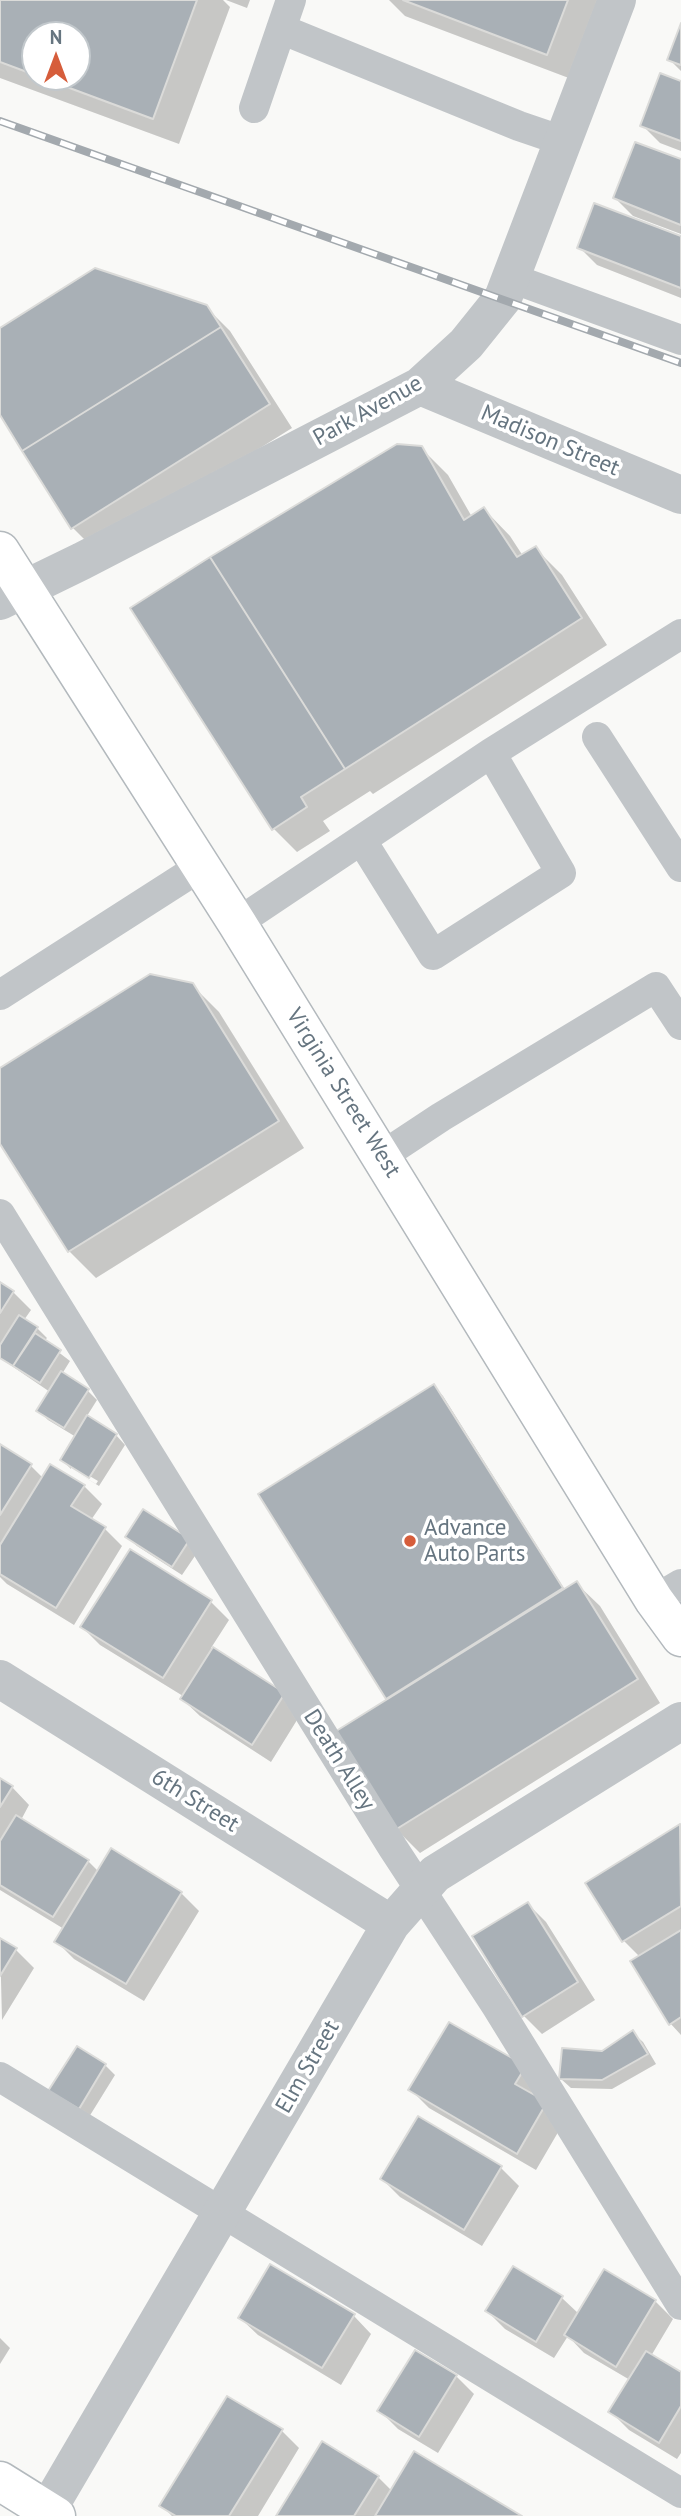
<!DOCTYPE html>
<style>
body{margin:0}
#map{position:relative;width:681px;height:2516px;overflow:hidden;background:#f9f9f7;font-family:"PT Sans",sans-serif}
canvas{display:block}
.north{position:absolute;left:21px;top:21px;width:70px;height:70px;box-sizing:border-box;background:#fff;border:2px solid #c2c8cc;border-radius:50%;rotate:0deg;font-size:19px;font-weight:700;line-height:28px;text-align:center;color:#667580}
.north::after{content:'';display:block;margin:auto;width:24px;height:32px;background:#d65d3b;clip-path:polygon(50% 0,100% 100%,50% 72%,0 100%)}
</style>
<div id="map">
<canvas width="681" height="2516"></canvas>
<div class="north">N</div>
</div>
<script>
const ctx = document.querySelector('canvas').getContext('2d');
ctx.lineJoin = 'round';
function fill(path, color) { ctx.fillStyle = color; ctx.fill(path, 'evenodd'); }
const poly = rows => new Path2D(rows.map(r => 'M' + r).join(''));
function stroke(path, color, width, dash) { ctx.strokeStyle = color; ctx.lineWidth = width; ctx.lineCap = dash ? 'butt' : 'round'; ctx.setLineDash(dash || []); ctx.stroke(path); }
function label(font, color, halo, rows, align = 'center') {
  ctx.font = font + ' "PT Sans",sans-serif'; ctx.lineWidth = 7; ctx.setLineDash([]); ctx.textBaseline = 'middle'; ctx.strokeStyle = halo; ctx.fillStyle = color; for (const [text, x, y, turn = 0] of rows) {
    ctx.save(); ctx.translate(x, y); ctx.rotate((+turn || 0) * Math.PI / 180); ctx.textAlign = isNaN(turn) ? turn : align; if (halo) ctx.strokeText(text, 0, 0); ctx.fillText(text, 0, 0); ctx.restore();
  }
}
fill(poly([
 [0,0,223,0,230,7,179,144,0,78],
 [35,35,77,35,77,77,35,77],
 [226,0,250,0,247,8],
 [389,0,604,0,574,80,405,16],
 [681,28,681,71,669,59],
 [681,82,681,151,660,143,642,125],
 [681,161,681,234,633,216,615,198],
 [681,238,681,298,597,265,579,247],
 [206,307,230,331,292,428,96,551,73,528,0,410,0,330],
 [421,448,448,475,472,517,484,509,510,536,523,556,535,548,562,575,607,645,373,794,370,791,323,821,330,831,297,852,274,829,132,608],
 [192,985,219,1012,304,1148,96,1278,69,1251,0,1141,0,1070],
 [0,1284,13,1292,31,1310,24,1320,37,1328,47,1338,44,1341,70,1361,62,1374,88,1391,97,1400,87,1416,116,1435,125,1445,99,1486,71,1469,96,1484,98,1481,71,1465,71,1469,62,1460,76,1437,48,1420,38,1410,50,1392,0,1358],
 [434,1386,443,1396,565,1590,576,1583,600,1606,660,1703,420,1853,396,1829,390,1700,388,1698],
 [0,1446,31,1466,43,1478,84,1486,102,1504,91,1520,104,1528,122,1546,74,1625,7,1584,0,1577],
 [127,1537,189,1540,199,1550,182,1575,137,1546],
 [211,1602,229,1620,211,1648,284,1694,302,1712,271,1762,200,1716,182,1699,183,1696,100,1645,82,1627],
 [0,1780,12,1787,29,1805,21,1820,88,1861,99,1872,111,1851,181,1893,199,1911,144,2001,74,1959,56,1941,64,1929,0,1890],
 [680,1826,681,1827,681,2035,670,2023,640,1957,623,1940,588,1883],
 [528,1904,546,1922,595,2000,542,2034,524,2016],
 [0,1940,16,1950,34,1968,2,2020],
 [633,2033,643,2042,656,2064,612,2089,571,2088,561,2079],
 [105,2065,115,2075,89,2117,60,2100],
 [525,2067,564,2122,536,2170,429,2108,411,2090],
 [418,2118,501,2168,519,2186,482,2246,400,2197,382,2179],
 [513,2268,562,2298,579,2314,655,2301,673,2319,651,2356,681,2374,681,2453,677,2459,629,2430,611,2412,630,2380,584,2353,568,2336,554,2358,505,2329,487,2311],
 [354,2316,371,2334,341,2385,258,2335,240,2318],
 [0,2338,10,2348,0,2364],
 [456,2376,474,2394,438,2453,398,2429,380,2411],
 [281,2430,299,2448,258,2516,172,2516,162,2506],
 [378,2477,392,2491,518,2516,278,2516]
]), '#0003');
const building = poly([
 [0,0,197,0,153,119,40,77,77,77,77,35,35,35,35,75,0,62,0,0],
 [403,0,568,0,547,55,403,0],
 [681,23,681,65,667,60,681,23],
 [660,73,681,81,681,141,640,126,660,73],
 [635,142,681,159,681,225,613,198,635,142],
 [594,203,681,236,681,288,577,248,594,203],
 [95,268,207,305,221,327,22,451,0,415,0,328,95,268],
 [221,327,270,404,71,529,22,451,221,327],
 [397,444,422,446,464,520,484,507,517,557,536,546,582,618,345,769,210,557,397,444],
 [210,557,345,769,301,797,307,807,272,830,130,608,210,557],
 [150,974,193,983,279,1121,68,1252,0,1144,0,1068,150,974],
 [0,1282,14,1291,0,1313,0,1282],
 [19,1315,38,1327,13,1366,0,1358,0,1345,19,1315],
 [35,1333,61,1350,40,1383,13,1366,35,1333],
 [61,1371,89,1389,64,1428,36,1411,61,1371],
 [434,1384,563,1588,386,1699,258,1494,434,1384],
 [87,1415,117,1434,89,1478,60,1460,87,1415],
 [0,1444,32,1464,0,1515,0,1444],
 [50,1464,85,1485,71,1506,106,1527,56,1608,0,1574,0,1545,50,1464],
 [143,1509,190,1539,172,1567,125,1537,143,1509],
 [130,1549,212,1600,163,1678,80,1627,130,1549],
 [577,1581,638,1679,395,1830,333,1733,577,1581],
 [213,1647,285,1693,252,1745,180,1699,213,1647],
 [0,1778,13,1786,0,1807,0,1778],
 [16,1815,89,1860,53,1917,0,1885,0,1841,16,1815],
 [680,1824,681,1906,622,1942,585,1883,680,1824],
 [111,1848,182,1892,126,1984,54,1942,111,1848],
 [528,1902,578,1982,522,2017,472,1936,528,1902],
 [681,1930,681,2017,669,2025,630,1961,681,1930],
 [0,1938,17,1948,0,1976,0,1938],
 [449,2022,526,2066,515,2084,547,2102,517,2154,408,2090,449,2022],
 [633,2030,648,2054,602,2080,559,2079,562,2048,602,2051,633,2030],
 [77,2046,106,2064,79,2109,48,2091,77,2046],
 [418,2116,502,2166,464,2230,380,2179,418,2116],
 [270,2264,355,2314,322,2368,238,2318,270,2264],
 [513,2266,563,2296,536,2342,485,2311,513,2266],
 [604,2269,656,2300,616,2367,564,2335,604,2269],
 [415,2350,457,2375,419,2437,377,2411,415,2350],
 [646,2351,681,2372,681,2406,659,2443,608,2412,646,2351],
 [227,2396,283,2429,229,2516,176,2516,159,2506,227,2396],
 [322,2441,379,2476,354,2516,276,2516,322,2441],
 [414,2451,522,2516,375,2516,414,2451]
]);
fill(building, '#a9b0b6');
stroke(building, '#dbdbd9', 2);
const secondary = poly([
 [0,551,237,923,654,1600,681,1637],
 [0,2481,56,2516]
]);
stroke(secondary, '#b3b9bd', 41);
stroke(poly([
 [281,29,519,126,563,141],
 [254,108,291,0],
 [511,278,681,340],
 [597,737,681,867],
 [362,841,433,955,561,873,491,753],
 [237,923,491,753,681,634],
 [0,995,200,867],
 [382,1156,441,1117,656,987,681,1025],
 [0,1214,393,1848,497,2007,681,2305],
 [654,1600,681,1584],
 [0,2077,681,2493]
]), '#c1c5c8', 30);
stroke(poly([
 [420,386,681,495],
 [0,601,82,561,420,386,466,344,503,298,617,0],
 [0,1679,391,1924],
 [44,2516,391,1924,435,1874,681,1721]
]), '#c1c5c8', 38);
stroke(secondary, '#fff', 38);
const rail = poly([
 [0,121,681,363]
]);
stroke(rail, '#a3a9ae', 8);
stroke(rail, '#fff', 5, [16]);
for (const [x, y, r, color] of [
 [410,1541,7,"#d65d3b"]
]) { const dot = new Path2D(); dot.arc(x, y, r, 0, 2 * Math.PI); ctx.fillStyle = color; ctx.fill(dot); stroke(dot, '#fff', 2.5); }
label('23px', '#667580', '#fff', [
 ["Park Avenue",368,411,-29],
 ["Madison Street",550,441,23],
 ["Virginia Street West",343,1093,58],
 ["Death Alley",339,1760,58],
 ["6th Street",195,1801,32],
 ["Elm Street",308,2067,-60]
]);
label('23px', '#667580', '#fff', [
 ["Advance",424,1528],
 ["Auto Parts",424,1554]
], 'left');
</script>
